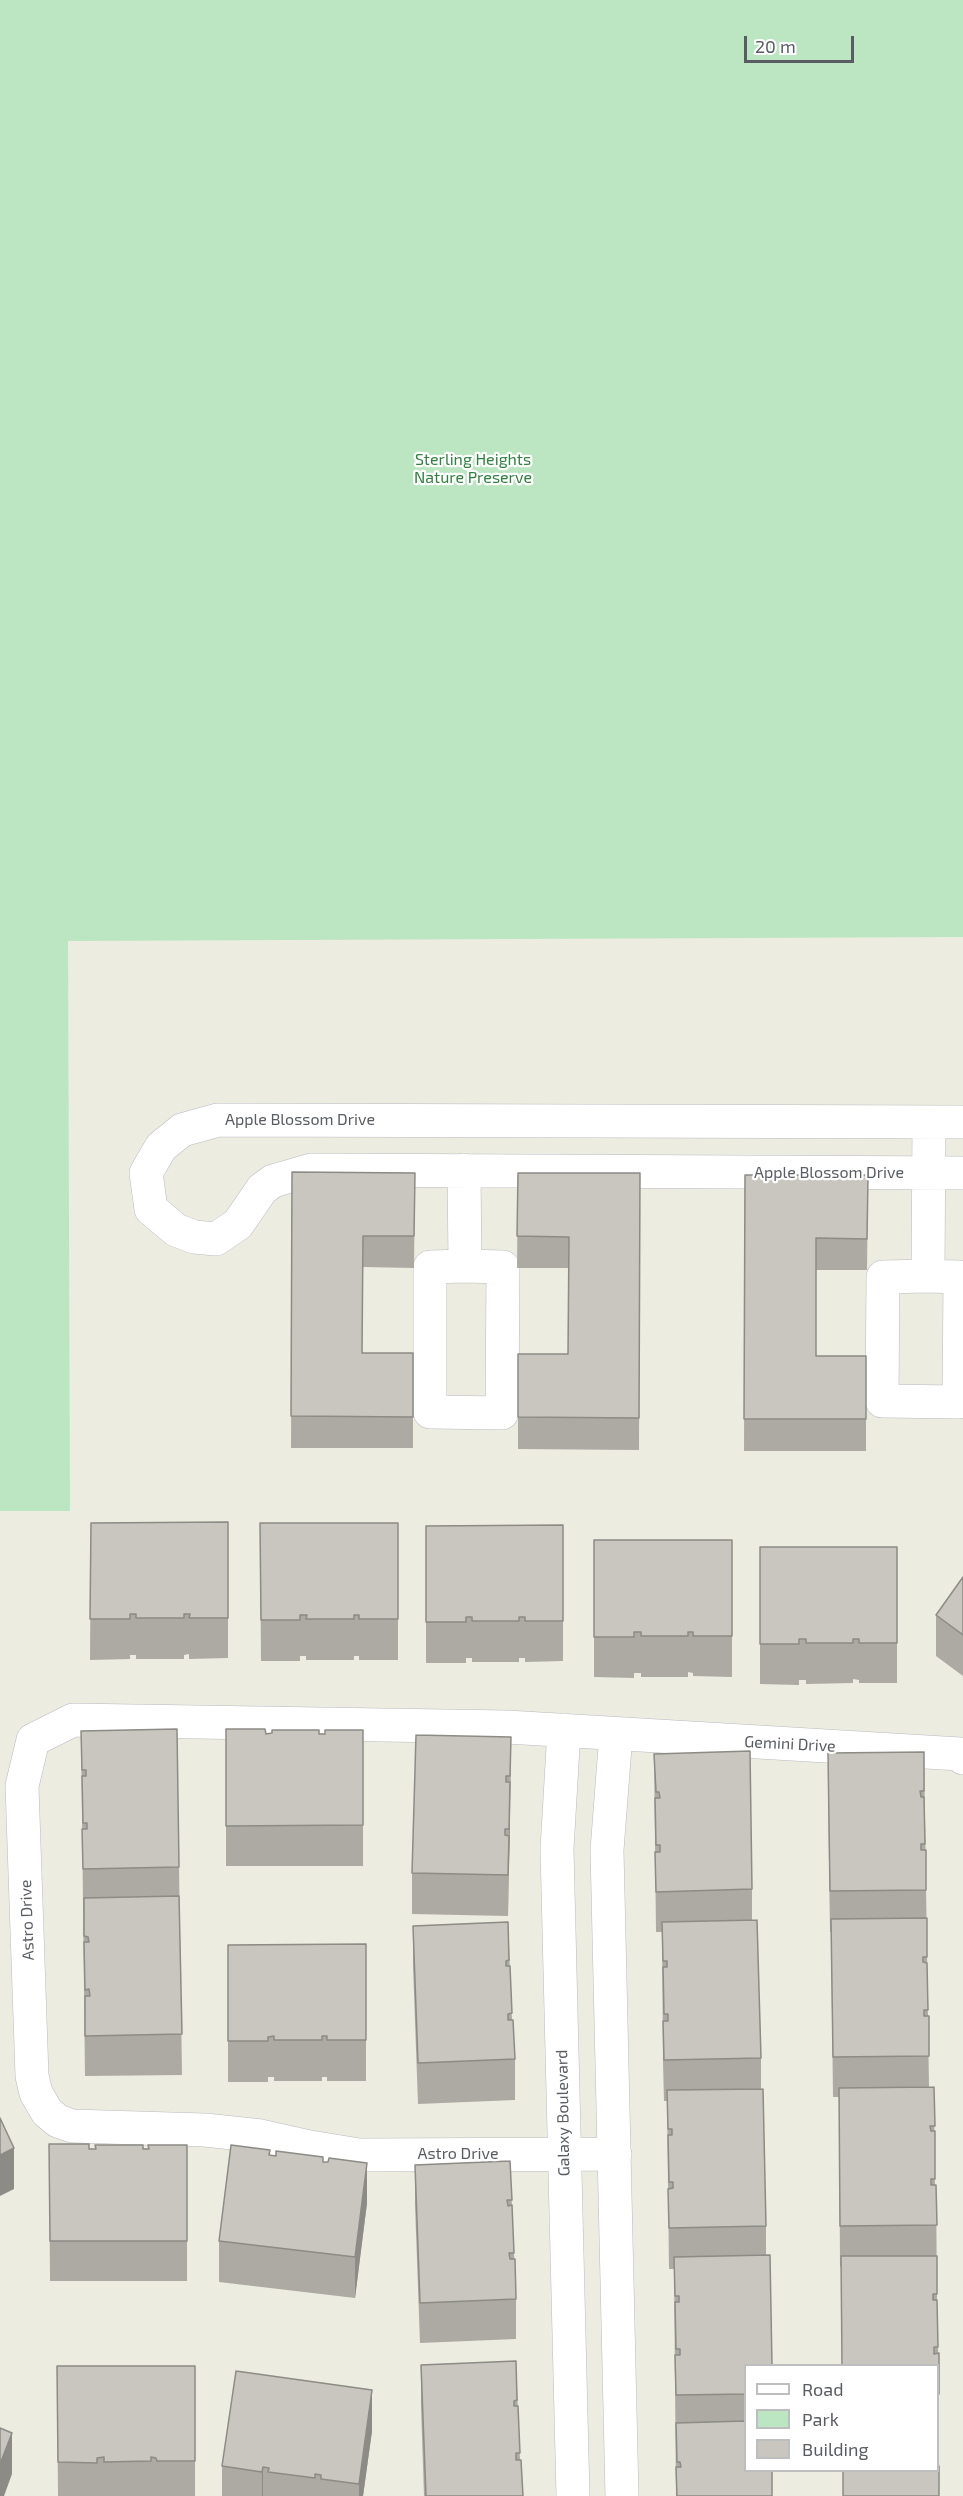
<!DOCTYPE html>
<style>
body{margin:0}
#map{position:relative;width:963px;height:2496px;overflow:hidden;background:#edece0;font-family:"Exo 2",sans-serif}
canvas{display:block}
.legend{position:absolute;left:744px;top:2364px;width:195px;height:108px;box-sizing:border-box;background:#fff;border:2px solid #bdbec0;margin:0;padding:8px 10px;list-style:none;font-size:18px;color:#595c62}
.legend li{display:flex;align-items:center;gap:12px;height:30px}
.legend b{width:30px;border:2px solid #bdbec0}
.scale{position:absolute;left:744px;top:36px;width:110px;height:27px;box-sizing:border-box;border:3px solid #595c62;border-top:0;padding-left:8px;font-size:18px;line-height:21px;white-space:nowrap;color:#595c62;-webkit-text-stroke:4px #fff;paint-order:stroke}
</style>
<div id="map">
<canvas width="963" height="2496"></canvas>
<ul class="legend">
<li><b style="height:8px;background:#fff"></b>Road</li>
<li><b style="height:16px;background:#bce6c1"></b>Park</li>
<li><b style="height:16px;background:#c8c6be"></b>Building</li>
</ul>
<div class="scale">20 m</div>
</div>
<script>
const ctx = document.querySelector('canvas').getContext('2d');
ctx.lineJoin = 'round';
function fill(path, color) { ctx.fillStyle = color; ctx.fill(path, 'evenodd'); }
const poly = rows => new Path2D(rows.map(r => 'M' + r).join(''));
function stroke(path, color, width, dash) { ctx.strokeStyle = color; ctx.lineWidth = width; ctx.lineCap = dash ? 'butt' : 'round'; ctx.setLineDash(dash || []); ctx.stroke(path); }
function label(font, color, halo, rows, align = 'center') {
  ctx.font = font + ' "Exo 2",sans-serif'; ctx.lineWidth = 4.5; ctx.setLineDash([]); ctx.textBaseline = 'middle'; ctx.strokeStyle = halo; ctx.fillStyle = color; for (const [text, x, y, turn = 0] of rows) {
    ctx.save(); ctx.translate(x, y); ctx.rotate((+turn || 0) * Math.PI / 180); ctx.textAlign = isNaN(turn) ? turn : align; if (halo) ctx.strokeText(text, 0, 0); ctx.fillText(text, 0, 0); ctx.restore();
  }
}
fill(poly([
 [0,0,963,0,963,937,68,941,70,1511,0,1511]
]), '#bce6c1');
const minor = poly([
 [963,1122,218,1120,182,1130,161,1147,146,1173,151,1209,176,1230,194,1237,216,1239,238,1224,262,1189,273,1181,311,1170,963,1173],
 [464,1170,465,1266,430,1267,430,1412,502,1413,503,1267,465,1266],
 [928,1276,960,1277,959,1402,882,1401,883,1277,928,1276,929,1122],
 [564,1730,557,1849,573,2496],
 [616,1734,607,1850,622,2496],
 [615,2154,359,2155,310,2147,261,2136,205,2130,72,2126,58,2121,47,2112,36,2093,32,2076,22,1786,33,1740,73,1720,507,1727,960,1754,963,1758]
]);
stroke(minor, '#b8bac0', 34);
stroke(minor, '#fff', 33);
fill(poly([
 [292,1172,415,1173,414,1268,363,1267,362,1353,413,1353,413,1448,291,1448],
 [518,1173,640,1173,639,1450,518,1449,518,1354,568,1354,569,1268,517,1268],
 [745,1175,868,1175,867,1270,816,1270,816,1356,866,1356,866,1451,744,1451],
 [228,1522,228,1658,189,1659,189,1654,184,1655,184,1659,136,1659,136,1655,130,1655,130,1659,90,1660,91,1523],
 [260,1523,398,1523,398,1660,359,1660,359,1656,354,1656,354,1660,306,1660,306,1656,300,1656,300,1661,261,1661],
 [563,1525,563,1661,525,1662,525,1658,519,1658,519,1662,472,1662,472,1658,466,1658,466,1663,426,1663,426,1526],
 [594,1540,732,1540,732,1677,693,1676,693,1673,688,1672,688,1677,641,1677,641,1673,634,1673,634,1678,594,1677],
 [760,1547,897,1547,897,1683,859,1683,859,1680,853,1679,853,1683,806,1684,806,1680,799,1680,799,1685,760,1684],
 [963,1577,963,1676,936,1656,936,1615],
 [226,1729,266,1734,319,1734,363,1730,363,1866,226,1866],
 [81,1731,179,1867,182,2075,85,2076],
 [511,1737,508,1916,412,1914,412,1873],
 [924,1752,929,2087,934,2087,935,2185,936,2185,937,2300,939,2394,939,2496,938,2470,938,2366,840,2266,839,2097,833,2097,831,1932,830,1932,828,1794],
 [654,1754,752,1889,752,1920,761,2058,761,2089,766,2226,766,2255,746,2366,746,2470,772,2496,676,2496,674,2269,669,2269,667,2101,664,2101,663,2061,662,1932,656,1932],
 [508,1922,512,2020,515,2059,515,2100,418,2104,413,1966,413,1926],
 [366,1944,366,2081,327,2081,327,2077,322,2077,322,2081,274,2081,274,2077,268,2077,268,2082,228,2082,228,1945],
 [49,2144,89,2149,143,2149,187,2145,187,2281,50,2281],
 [270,2155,323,2162,367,2203,355,2298,219,2282,219,2241],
 [510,2161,516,2299,516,2339,420,2343,415,2205,415,2165],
 [516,2361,520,2460,523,2496,424,2496,421,2406,421,2365],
 [57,2366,195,2366,195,2496,58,2496],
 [372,2431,363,2496,222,2496,222,2466]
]), '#acaaa3');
fill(poly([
 [511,1737,510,1822,508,1916,509,1829],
 [14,2148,14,2189,0,2196,0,2155],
 [367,2163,367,2203,355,2298,355,2257],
 [372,2390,372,2431,363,2496,359,2496,359,2484],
 [12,2433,12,2474,4,2496,0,2496,0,2464],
 [263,2467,263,2496,262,2496,262,2472]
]), '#8c8b85');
const building = poly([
 [292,1172,415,1173,414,1236,363,1236,362,1353,413,1353,413,1417,291,1416,292,1172],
 [518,1173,640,1173,639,1418,518,1417,518,1354,568,1354,569,1237,517,1236,518,1173],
 [745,1175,868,1175,867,1239,816,1238,816,1356,866,1356,866,1419,744,1419,745,1175],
 [228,1522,228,1618,189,1618,190,1614,184,1614,184,1618,136,1618,136,1614,130,1614,130,1619,90,1619,91,1523,228,1522],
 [260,1523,398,1523,398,1619,359,1619,359,1615,354,1615,354,1619,306,1619,307,1615,300,1615,300,1620,261,1620,260,1523],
 [563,1525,563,1621,525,1621,525,1617,519,1617,519,1621,472,1621,472,1617,466,1617,466,1622,426,1622,426,1526,563,1525],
 [594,1540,732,1540,732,1636,693,1636,693,1632,688,1632,688,1636,641,1636,641,1632,634,1632,634,1637,594,1637,594,1540],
 [760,1547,897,1547,897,1643,859,1643,859,1639,853,1639,853,1643,806,1643,806,1639,799,1639,799,1644,760,1644,760,1547],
 [963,1577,963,1635,936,1615,963,1577],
 [177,1729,179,1867,83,1869,82,1829,87,1829,87,1823,83,1823,82,1776,86,1776,86,1770,82,1770,81,1731,177,1729],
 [226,1729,265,1729,266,1734,272,1733,272,1730,319,1730,319,1734,325,1734,325,1730,363,1730,363,1825,226,1826,226,1729],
 [416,1735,511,1737,510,1776,506,1776,506,1782,510,1782,509,1829,505,1829,505,1835,509,1836,508,1875,412,1873,416,1735],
 [750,1751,752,1889,656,1892,655,1852,660,1852,660,1845,656,1845,655,1798,660,1798,659,1792,656,1792,654,1754,750,1751],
 [924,1752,924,1791,920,1791,921,1797,924,1797,925,1844,921,1844,921,1850,926,1850,926,1890,830,1891,828,1753,924,1752],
 [179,1896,182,2034,85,2036,85,1996,90,1996,89,1989,85,1990,84,1942,89,1942,88,1937,84,1936,84,1898,179,1896],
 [927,1918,927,1957,923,1957,923,1962,927,1963,928,2010,924,2010,924,2016,929,2016,929,2056,833,2057,831,1919,927,1918],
 [757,1920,761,2058,664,2060,663,2021,668,2021,668,2014,664,2014,663,1967,667,1967,667,1961,663,1961,662,1922,757,1920],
 [508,1922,509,1960,506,1961,506,1966,510,1966,512,2013,508,2014,508,2020,513,2020,515,2059,418,2063,413,1926,508,1922],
 [366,1944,366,2040,327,2040,327,2036,322,2036,322,2040,274,2040,274,2036,268,2037,268,2041,228,2041,228,1945,366,1944],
 [934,2087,935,2126,930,2126,931,2131,935,2131,935,2179,931,2179,931,2185,936,2185,937,2225,840,2226,839,2088,934,2087],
 [763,2089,766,2226,669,2228,668,2189,673,2188,673,2182,669,2182,668,2135,672,2135,672,2129,668,2129,667,2090,763,2089],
 [0,2118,14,2148,0,2155,0,2118],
 [49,2144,89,2144,89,2149,96,2149,95,2145,143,2145,143,2149,149,2149,148,2145,187,2145,187,2241,50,2241,49,2144],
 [231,2145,270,2150,269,2155,276,2156,276,2151,323,2157,323,2162,328,2162,329,2158,367,2163,355,2257,219,2241,231,2145],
 [510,2161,512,2200,507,2200,508,2206,512,2205,514,2253,509,2253,510,2259,515,2259,516,2299,420,2303,415,2165,510,2161],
 [770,2255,772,2366,746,2366,746,2394,676,2395,675,2355,680,2355,680,2349,676,2349,675,2302,679,2302,679,2296,675,2296,674,2257,770,2255],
 [841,2256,937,2256,937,2294,933,2294,933,2300,937,2300,938,2347,934,2347,934,2354,939,2353,939,2394,938,2394,938,2366,842,2366,841,2256],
 [516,2361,517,2400,514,2401,514,2406,518,2406,520,2453,516,2453,516,2460,521,2460,523,2496,426,2496,421,2365,516,2361],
 [57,2366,195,2366,195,2461,157,2461,156,2458,151,2457,151,2461,104,2462,104,2457,97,2458,97,2463,58,2462,57,2366],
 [236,2371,372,2390,359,2484,321,2479,321,2475,315,2474,315,2478,268,2472,269,2468,263,2467,262,2472,222,2466,236,2371],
 [746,2421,746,2470,772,2470,772,2496,677,2496,676,2467,681,2467,680,2462,677,2462,676,2423,746,2421],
 [0,2428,12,2433,0,2464,0,2428],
 [938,2466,939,2466,939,2496,843,2496,843,2470,938,2470,938,2466]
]);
fill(building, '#c8c6be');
stroke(building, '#8c8b85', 1.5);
label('16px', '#318240', '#fff', [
 ["Sterling Heights",473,460],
 ["Nature Preserve",473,478]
]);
label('16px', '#595c62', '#fff', [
 ["Apple Blossom Drive",300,1120],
 ["Apple Blossom Drive",829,1173],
 ["Gemini Drive",790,1744,3],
 ["Astro Drive",27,1920,-92],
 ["Galaxy Boulevard",563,2113,-91],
 ["Astro Drive",458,2154]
]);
</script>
